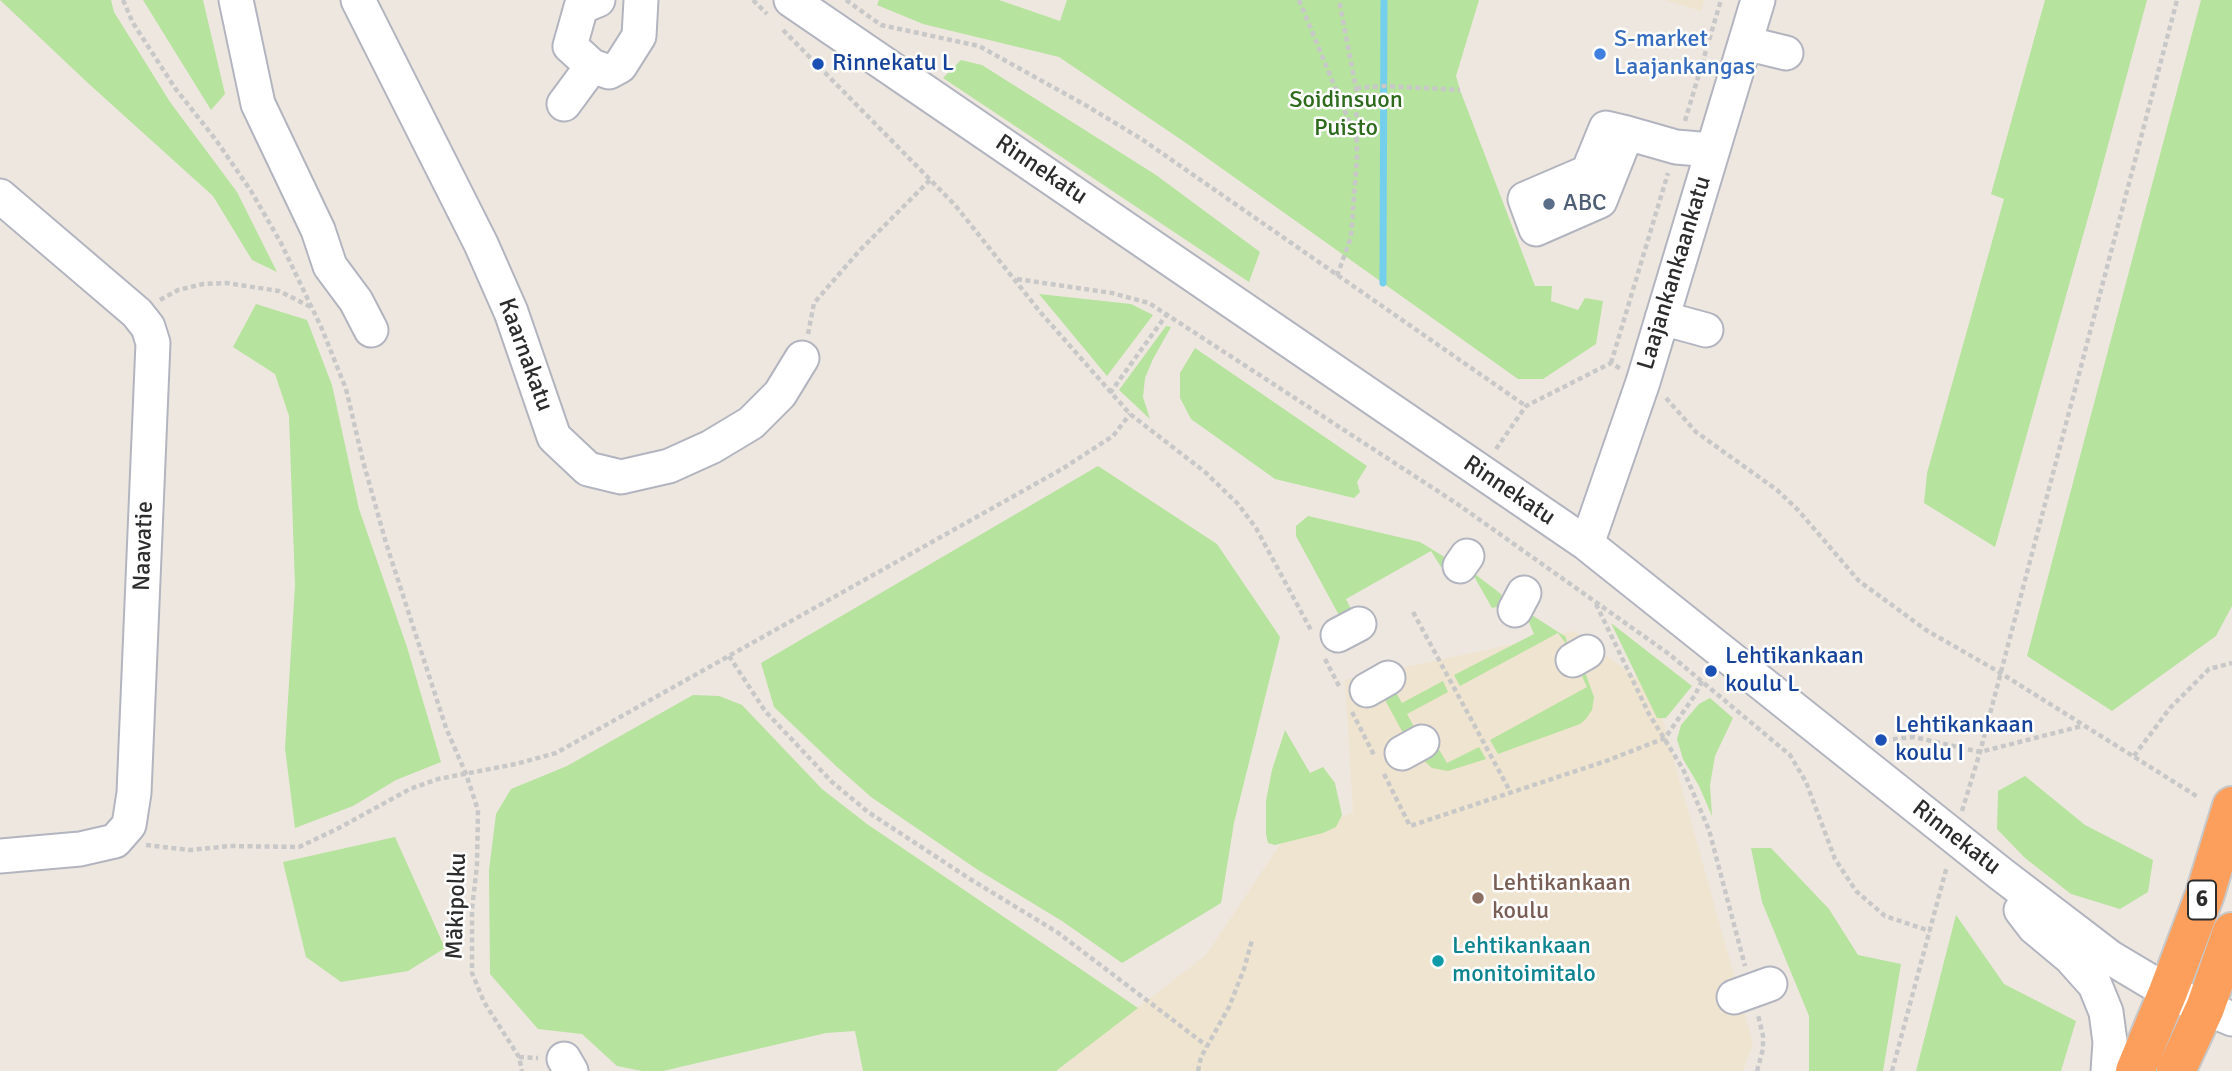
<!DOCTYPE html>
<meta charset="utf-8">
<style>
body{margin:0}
canvas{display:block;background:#eee7df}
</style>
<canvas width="2232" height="1071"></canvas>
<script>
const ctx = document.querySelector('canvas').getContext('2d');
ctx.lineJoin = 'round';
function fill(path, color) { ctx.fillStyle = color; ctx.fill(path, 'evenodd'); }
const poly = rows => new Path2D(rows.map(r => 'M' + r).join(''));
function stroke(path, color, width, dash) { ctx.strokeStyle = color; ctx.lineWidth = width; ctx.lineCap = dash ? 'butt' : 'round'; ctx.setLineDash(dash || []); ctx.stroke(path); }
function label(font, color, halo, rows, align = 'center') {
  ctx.font = font + ' Signika,sans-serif'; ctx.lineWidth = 5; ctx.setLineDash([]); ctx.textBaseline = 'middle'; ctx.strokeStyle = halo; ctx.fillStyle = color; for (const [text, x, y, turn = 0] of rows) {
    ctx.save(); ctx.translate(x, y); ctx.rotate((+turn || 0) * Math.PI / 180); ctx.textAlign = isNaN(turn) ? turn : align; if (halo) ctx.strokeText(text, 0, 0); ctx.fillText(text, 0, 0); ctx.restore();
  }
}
fill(poly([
 [1665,0,1704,0,1701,11],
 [1574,631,1655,692,1753,1044,1743,1071,1056,1071,1206,955,1283,840,1353,812,1345,680]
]), '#efe4cf');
fill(poly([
 [0,0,111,0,114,12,170,102,237,192,277,272,252,260,213,196,89,84],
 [143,0,203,0,225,94,211,110],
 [879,0,999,0,1060,21,1067,0,1479,0,1456,76,1460,90,1535,286,1552,286,1551,301,1578,310,1585,298,1603,301,1596,344,1543,379,1518,379,1186,143,1059,57,923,24,877,5],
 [2045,0,2147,0,2097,186,1995,547,1924,503,1927,473,2004,199,1991,194],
 [2201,0,2232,0,2232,606,2216,636,2112,711,2027,656],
 [961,60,982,65,1156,175,1260,252,1249,282,943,78],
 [1039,294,1131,304,1153,315,1107,376],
 [256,304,307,320,332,385,359,509,407,647,441,762,396,780,353,806,295,828,285,748,295,585,289,416,275,374,233,347],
 [1166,326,1171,327,1153,359,1145,378,1143,397,1150,419,1119,390],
 [1195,348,1367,466,1357,482,1360,492,1354,498,1275,479,1191,419,1180,398,1180,373],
 [1098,466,1217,544,1280,637,1234,823,1221,903,1122,963,1062,921,978,870,871,797,836,766,774,707,761,663],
 [1308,516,1420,542,1451,561,1441,567,1431,551,1346,599,1353,613,1341,619,1296,536,1296,526],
 [1471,571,1501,594,1503,600,1500,606,1492,608],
 [1527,612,1566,637,1567,645,1558,633,1460,686,1454,675,1534,634,1525,613],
 [1611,623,1692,686,1666,718,1657,718],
 [1580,672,1585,672,1594,697,1592,710,1585,720,1580,724,1498,754,1490,740,1587,687],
 [1443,681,1448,692,1407,714,1414,727,1407,735,1403,733,1384,698,1395,691,1402,703],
 [693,695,719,696,742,705,822,789,867,824,1138,1008,1056,1071,863,1071,855,1031,826,1033,663,1071,642,1071,617,1066,582,1034,538,1029,490,974,489,870,496,814,511,789,567,766],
 [1710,698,1733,718,1715,756,1710,785,1712,816,1699,786,1683,759,1677,739,1681,725,1699,704],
 [1285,730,1310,773,1323,767,1335,783,1342,815,1336,827,1323,833,1275,845,1268,843,1266,834,1266,801,1272,770],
 [1437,746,1447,763,1479,747,1486,759,1448,771,1432,768,1421,758],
 [2025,776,2085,825,2153,860,2148,892,2120,909,2071,894,2025,858,1997,829,1998,791],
 [395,837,445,948,408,971,341,982,306,957,283,862],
 [1751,848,1771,848,1829,909,1858,955,1901,964,1883,1071,1809,1071,1809,1016,1762,902],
 [1956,915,2004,984,2076,1021,2061,1071,1916,1071]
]), '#b6e39d');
stroke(poly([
 [1383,283,1384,0]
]), '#74cfed', 7);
const minor = poly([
 [236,0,258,104,318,230,330,266,356,301,371,330],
 [358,0,481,244,511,312,554,437,588,469,621,477,669,466,711,447,751,423,780,394,802,358],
 [791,0,1587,544,2001,874,2111,958,2168,992,2232,1019],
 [1745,43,1786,53],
 [592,66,570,46,581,7,598,0],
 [564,104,592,66,609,72,620,66,639,36,641,0],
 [1627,133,1600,201,1536,229,1525,199,1588,172,1606,128,1627,133,1676,147,1712,150],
 [0,196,137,313,148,327,153,343,134,793,129,825,115,841,80,849,0,856],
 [1662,318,1706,330],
 [1587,544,1643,382,1758,0],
 [1460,566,1467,556],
 [1515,610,1524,593],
 [1338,635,1359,624],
 [1573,660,1587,652],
 [1367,690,1388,678],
 [1402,753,1422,742],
 [2021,910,2034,927,2070,957,2095,985,2106,1012,2110,1042,2108,1071],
 [1734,997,1770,984],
 [564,1059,571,1071]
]);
const highway = poly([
 [2135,1071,2168,992,2205,894,2232,806],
 [2176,1071,2205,1008,2232,932]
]);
stroke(minor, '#b2b5bf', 37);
stroke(highway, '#c8c8c8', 42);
stroke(poly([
 [123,0,133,23,175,88,216,140,251,191,281,243,322,329,346,389,363,461,386,543,446,728,466,774,478,810,477,865,472,909,472,973,484,1002,519,1057,522,1071],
 [753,0,767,14],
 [846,0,881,25,979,46,1087,106,1143,140,1526,406],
 [1299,0,1356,138],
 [783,30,955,205,1041,313,1130,414,1205,472,1238,504,1256,528,1312,632],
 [1356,88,1384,86,1460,90],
 [1685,121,1721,0],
 [1337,276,1351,237,1357,157,1356,88,1339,0],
 [1017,279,1112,293,1149,303,1456,503,1669,654,1790,755,1806,782,1835,859,1856,891,1885,916,1930,931],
 [160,300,178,290,203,284,226,283,279,291,311,307],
 [808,334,814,303,860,250,930,180],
 [1611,363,1668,173],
 [1110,393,1167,314],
 [1666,398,1696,432,1777,490,1798,510,1859,581,1926,630,1999,672,2198,797],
 [1496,449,1526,406,1611,363,1621,369],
 [1596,604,1649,714,1683,769,1709,830,1745,966],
 [1413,612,1511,793],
 [729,656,765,711,832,782,868,812,970,879,1057,932,1207,1046],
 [1325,659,1340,688],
 [1352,712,1375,757],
 [1876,741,1914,737,1980,752,2082,726],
 [2134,756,2170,708,2209,669,2232,663],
 [1384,774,1410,826,1606,761,1665,738,1695,695,1702,681],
 [1962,811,1980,752,2177,0],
 [146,845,190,850,230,846,299,847,337,829,410,789,438,779,516,764,556,753,1062,469,1113,436,1130,414],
 [519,1057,538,1058],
 [1198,1071,1201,1057,1229,1007,1244,969,1252,940],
 [1757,1071,1763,1049,1763,1036,1758,1015],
 [1892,1071,1947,866]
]), '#c8c8c8', 4.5, [5, 3.5]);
stroke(minor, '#fff', 33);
stroke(highway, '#fc9e5c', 38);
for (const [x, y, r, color] of [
 [1600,54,7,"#3f7fe0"],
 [818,64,7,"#1a4fb4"],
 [1549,204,7,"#5c6f8a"],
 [1711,671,7,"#1a4fb4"],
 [1881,740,7,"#1a4fb4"],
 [1478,898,7,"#8d6e63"],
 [1438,961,7,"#0f9aa8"]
]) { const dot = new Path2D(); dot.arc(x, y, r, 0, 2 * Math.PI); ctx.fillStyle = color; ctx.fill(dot); stroke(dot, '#fff', 2.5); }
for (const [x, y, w] of [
 [2202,900,28]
]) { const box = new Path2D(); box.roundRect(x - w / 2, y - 19.5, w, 39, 5); ctx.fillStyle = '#fff'; ctx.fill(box); stroke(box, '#2c2c2c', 2); }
label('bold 23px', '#2c2c2c', null, [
 ["6",2202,900]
]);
label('24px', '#366cbe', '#fff', [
 ["S-market",1614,40],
 ["Laajankangas",1614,68]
], 'left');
label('24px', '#164399', '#fff', [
 ["Rinnekatu L",832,64],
 ["Lehtikankaan",1725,657],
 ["koulu L",1725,685],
 ["Lehtikankaan",1895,726],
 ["koulu I",1895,754]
], 'left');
label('24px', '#2d6a1c', '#fff', [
 ["Soidinsuon",1346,101],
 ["Puisto",1346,129]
]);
label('24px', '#2c2c2c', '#fff', [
 ["Rinnekatu",1041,170,34],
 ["Laajankankaankatu",1675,273,-73],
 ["Kaarnakatu",525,355,70],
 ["Rinnekatu",1509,491,34],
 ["Naavatie",144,546,-88],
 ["Rinnekatu",1956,838,38],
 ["Mäkipolku",457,906,-88]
]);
label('24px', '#4e5e75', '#fff', [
 ["ABC",1563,204]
], 'left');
label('24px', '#785e54', '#fff', [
 ["Lehtikankaan",1492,884],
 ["koulu",1492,912]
], 'left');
label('24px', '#0d838f', '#fff', [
 ["Lehtikankaan",1452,947],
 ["monitoimitalo",1452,975]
], 'left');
</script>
